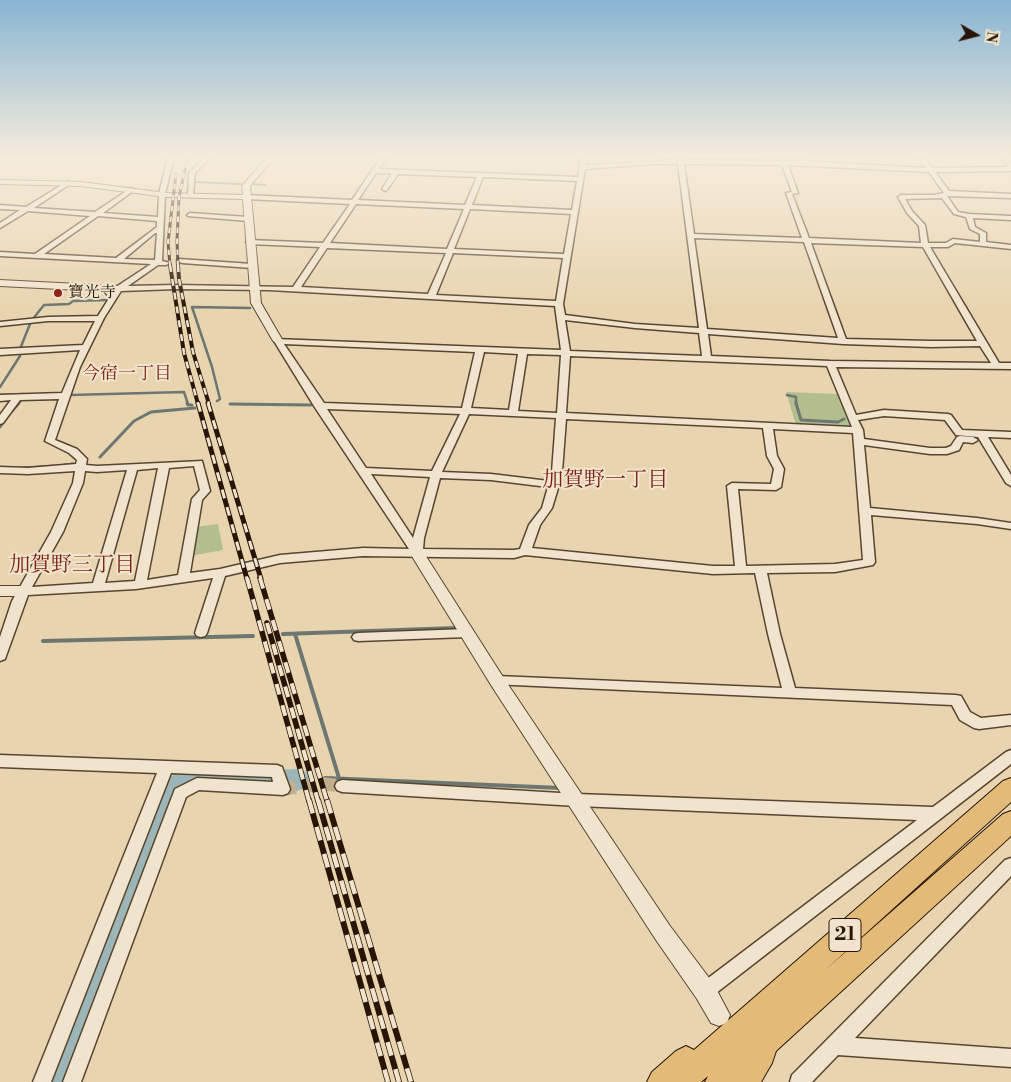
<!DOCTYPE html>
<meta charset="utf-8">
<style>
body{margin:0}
#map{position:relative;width:1011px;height:1082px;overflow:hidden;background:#e8d5b0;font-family:"Libre Bodoni",serif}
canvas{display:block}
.north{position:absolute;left:951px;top:10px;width:50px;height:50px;-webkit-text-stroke:4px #f0e4cc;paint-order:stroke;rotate:98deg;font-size:14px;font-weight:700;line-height:20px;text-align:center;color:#281507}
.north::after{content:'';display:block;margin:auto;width:18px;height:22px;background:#281507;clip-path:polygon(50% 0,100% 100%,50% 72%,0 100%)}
</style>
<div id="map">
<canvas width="1011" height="1082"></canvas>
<div class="north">N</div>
</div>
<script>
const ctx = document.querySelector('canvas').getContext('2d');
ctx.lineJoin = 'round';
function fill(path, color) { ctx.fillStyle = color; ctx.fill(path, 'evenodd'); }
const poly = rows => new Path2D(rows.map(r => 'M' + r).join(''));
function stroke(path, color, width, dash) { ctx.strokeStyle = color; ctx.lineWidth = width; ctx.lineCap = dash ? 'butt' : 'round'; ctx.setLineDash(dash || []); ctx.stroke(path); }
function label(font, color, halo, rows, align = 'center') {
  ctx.font = font + ' "Libre Bodoni","Noto Serif JP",serif'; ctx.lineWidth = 4; ctx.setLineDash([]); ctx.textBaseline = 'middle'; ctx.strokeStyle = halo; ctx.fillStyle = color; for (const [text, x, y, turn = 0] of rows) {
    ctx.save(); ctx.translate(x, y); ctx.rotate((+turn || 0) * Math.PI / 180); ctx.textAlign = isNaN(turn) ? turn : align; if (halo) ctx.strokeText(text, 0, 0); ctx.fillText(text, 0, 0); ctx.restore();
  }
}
fill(poly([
 [786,392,839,394,853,425,851,428,796,425],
 [218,524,223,550,190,556,195,527]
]), '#b2be8e');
stroke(poly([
 [193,182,241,184],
 [252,184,265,185],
 [567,210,572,209,577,180]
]), '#6e7671', 2);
stroke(poly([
 [32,320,44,305,69,304,73,301,107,300],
 [20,349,30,324],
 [0,387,20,356,19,353],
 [0,395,24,394],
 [70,395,184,392,188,404],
 [787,395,796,397,796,404],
 [217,401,220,399,212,367,192,307,250,308],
 [18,404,21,400]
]), '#6e7671', 2.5);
stroke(poly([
 [187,403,188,405,192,405],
 [796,403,801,420,838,422,844,419],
 [230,404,311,405],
 [12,411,19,403],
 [0,427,5,420],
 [100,457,134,421,151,412,195,408],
 [64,465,73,464],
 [21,468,58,466]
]), '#6e7671', 3);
stroke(poly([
 [283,634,456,628],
 [295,634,339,778],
 [43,641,253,636],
 [325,778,561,788]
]), '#6e7671', 4);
fill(poly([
 [199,765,276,770,297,769,306,772,310,780,306,788,297,791,276,792,200,787,183,796,179,801,74,1082,40,1082,159,788,165,780,177,773,199,765]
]), '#9cb6b7');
stroke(poly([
 [166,263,182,261]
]), '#c2af8e', 6, [6, 3]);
stroke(poly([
 [283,789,325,784,342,786]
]), '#c2af8e', 13, [13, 7]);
const minor = poly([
 [168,157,174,157,165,194,162,261,170,263,166,265,158,265,128,286,176,285,293,287,320,247,249,244,246,242,249,240,323,243,350,204,246,199,243,197,246,195,352,200,381,157,387,157,379,169,578,177,581,157,587,157,586,165,678,160,677,157,683,157,683,160,802,161,926,168,918,157,924,157,932,168,1009,167,999,157,1005,157,1011,163,1011,171,935,172,949,191,1011,194,1011,198,947,196,958,212,969,214,1011,216,1011,220,973,218,975,227,986,233,986,242,1011,245,1011,249,955,243,948,247,930,247,999,363,1011,363,1011,369,836,367,856,415,884,410,948,414,951,415,962,430,1011,432,1011,438,988,437,1011,475,1011,486,1006,483,978,437,956,435,945,420,884,416,858,420,863,430,864,439,930,448,946,448,951,446,957,437,960,436,973,437,978,440,973,443,963,442,959,450,947,454,930,454,864,445,870,508,977,518,1011,523,1011,529,977,524,871,515,875,562,873,565,835,572,767,573,780,634,795,688,956,695,961,696,970,712,981,718,1011,715,1011,725,979,729,974,728,960,720,952,705,492,684,490,681,492,678,497,676,782,688,768,634,755,573,713,574,525,555,514,558,363,556,280,563,225,576,207,633,205,636,201,637,197,636,195,633,213,578,136,589,28,595,6,656,5,659,0,661,0,637,12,601,51,532,73,483,75,471,28,474,0,473,0,467,28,468,76,464,77,460,69,453,45,441,59,399,20,400,3,423,0,424,0,415,11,400,0,401,0,395,62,393,80,350,0,355,0,349,83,345,95,321,48,321,0,326,0,322,48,317,98,316,116,287,151,264,0,256,0,252,35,254,90,216,28,211,0,228,0,223,20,210,0,209,0,205,26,207,68,181,70,182,70,184,34,208,95,212,131,188,133,189,133,191,103,213,158,217,159,194,168,157],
 [653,164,678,164,699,328,635,324,565,315,563,304,585,169,653,164],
 [684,164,782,165,792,192,786,193,802,238,694,234,684,164],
 [788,165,929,172,944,193,934,195,901,195,898,197,907,213,919,226,921,243,809,238,792,194,798,193,788,165],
 [376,173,392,173,382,189,385,191,387,190,398,174,477,177,465,205,358,200,376,173],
 [483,177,577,181,572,210,472,205,483,177],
 [942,198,954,214,966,217,970,229,980,234,980,242,953,239,946,243,928,243,925,225,912,211,905,199,942,198],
 [356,204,464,209,447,249,330,243,356,204],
 [470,209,571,214,564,254,454,249,470,209],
 [98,216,157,221,157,227,116,258,44,254,98,216],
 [157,233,155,260,124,259,155,233,157,233],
 [694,238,804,242,838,338,707,329,694,238],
 [811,243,923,247,977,341,931,341,846,339,811,243],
 [327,248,446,253,428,294,301,287,327,248],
 [453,253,563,258,556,301,436,295,453,253],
 [176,289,269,290,555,306,561,350,275,339,274,341,314,406,409,549,363,548,280,555,220,569,190,573,202,500,210,491,202,461,97,466,86,465,87,459,77,449,55,440,80,367,104,318,121,291,176,289],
 [565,320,635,328,699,333,702,356,570,351,565,320],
 [708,334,843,344,931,347,980,346,991,363,830,361,711,356,708,334],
 [284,344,475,352,462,408,324,403,284,344],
 [484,352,518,354,509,410,471,408,484,352],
 [527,354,561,355,557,413,518,411,527,354],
 [570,356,827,366,852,427,566,413,570,356],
 [327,409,460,414,432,471,366,468,327,409],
 [469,414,556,418,552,472,549,481,491,474,442,472,469,414],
 [566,419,763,428,767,456,774,469,771,484,732,483,727,486,735,566,713,566,532,548,540,525,552,508,559,485,562,472,566,419],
 [773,429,853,433,863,560,835,564,746,566,738,489,776,490,781,487,784,469,777,456,773,429],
 [194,466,200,490,192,499,178,575,147,580,169,468,194,466],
 [158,468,135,581,105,583,137,470,158,468],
 [127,470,93,583,32,587,63,532,83,483,85,471,97,472,127,470],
 [371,474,430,477,413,538,371,474],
 [440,478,491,480,548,487,542,508,529,525,520,549,514,550,423,549,424,538,440,478],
 [205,157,211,157,195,173,193,195,188,196,189,173,205,157],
 [190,213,248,217,251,219,248,221,188,216,187,215,190,213],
 [179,259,252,264,256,266,252,268,182,263,178,261,179,259],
 [467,629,471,630,473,633,471,636,467,637,358,641,354,640,352,637,354,634,358,633,467,629],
 [1011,750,1011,764,711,997,705,1000,699,997,696,991,699,985,917,820,577,806,342,792,337,790,335,786,337,782,342,780,577,794,933,807,1006,752,1011,750],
 [0,755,277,765,282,767,290,789,288,793,283,795,199,790,186,797,81,1082,63,1082,175,789,197,778,273,782,272,777,171,773,51,1082,33,1082,157,773,0,767,0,755],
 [1011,858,1011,876,855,1038,1011,1049,1011,1067,838,1055,812,1082,790,1082,792,1075,1005,860,1011,858]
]);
const tertiary = poly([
 [267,157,275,157,250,186,261,303,283,341,278,344,273,341,251,303,243,199,166,197,81,186,0,184,0,180,81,182,166,193,243,195,242,186,267,157],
 [0,280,119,286,124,289,119,292,0,286,0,280],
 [417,549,422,550,503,677,670,926,713,983,730,1015,727,1023,719,1026,711,1023,697,999,656,940,491,685,410,553,412,550,417,549],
 [0,586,23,586,28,588,30,591,28,594,23,596,0,596,0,586]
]);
const trunk = poly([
 [1011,778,1011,802,824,971,1003,814,1011,811,1011,836,776,1051,772,1063,761,1082,705,1082,708,1076,701,1082,647,1082,652,1072,676,1051,686,1046,694,1050,1003,781,1011,778]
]);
stroke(minor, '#584531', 3);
stroke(tertiary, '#584531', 2);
stroke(trunk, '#281507', 2);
fill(minor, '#f0e4cc');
fill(tertiary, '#f0e4cc');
fill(trunk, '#e4ba78');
const railFar4 = poly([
 [170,266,168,242,176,174],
 [178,266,177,241,179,197,188,157]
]);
const railFar3 = poly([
 [170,265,184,353,198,404],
 [178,265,179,279,193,352,209,404]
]);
const railFar2 = poly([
 [198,403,247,579],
 [208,403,261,579]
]);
const railFar1 = poly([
 [247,578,309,801],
 [260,578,327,801],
 [267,623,318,801]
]);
const rail = poly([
 [309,800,388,1082],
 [318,800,399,1082],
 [327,800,411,1082]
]);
stroke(railFar4, '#281507', 3);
stroke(railFar3, '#281507', 4);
stroke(railFar2, '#281507', 5);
stroke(railFar1, '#281507', 5.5);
stroke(rail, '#281507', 6);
stroke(railFar4, '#f0e4cc', 2, [5.5]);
stroke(railFar3, '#f0e4cc', 2.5, [7]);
stroke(railFar2, '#f0e4cc', 3, [9]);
stroke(railFar1, '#f0e4cc', 4, [11]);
stroke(rail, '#f0e4cc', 4.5, [14]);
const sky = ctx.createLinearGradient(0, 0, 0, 308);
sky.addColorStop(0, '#89b5d4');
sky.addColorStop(0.51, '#f5ecdb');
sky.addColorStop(1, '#f5ecdb00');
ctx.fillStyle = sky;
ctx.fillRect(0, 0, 1011, 308);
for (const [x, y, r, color] of [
 [58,293,5,"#8f2418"]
]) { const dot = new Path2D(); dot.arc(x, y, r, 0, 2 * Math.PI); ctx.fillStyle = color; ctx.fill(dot); stroke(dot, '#f0e4cc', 2); }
label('16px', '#281507', '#f0e4cc', [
 ["寶光寺",68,293]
], 'left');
label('18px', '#7a1f14', '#f0e4cc', [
 ["今宿一丁目",127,375]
]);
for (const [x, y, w] of [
 [845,935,32]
]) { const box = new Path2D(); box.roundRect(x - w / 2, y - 16.5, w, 33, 4); ctx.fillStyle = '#f0e4cc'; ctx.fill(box); stroke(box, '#281507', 1); }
label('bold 19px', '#281507', null, [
 ["21",845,935]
]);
label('21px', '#7a1f14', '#f0e4cc', [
 ["加賀野一丁目",605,481],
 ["加賀野三丁目",72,566]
]);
</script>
